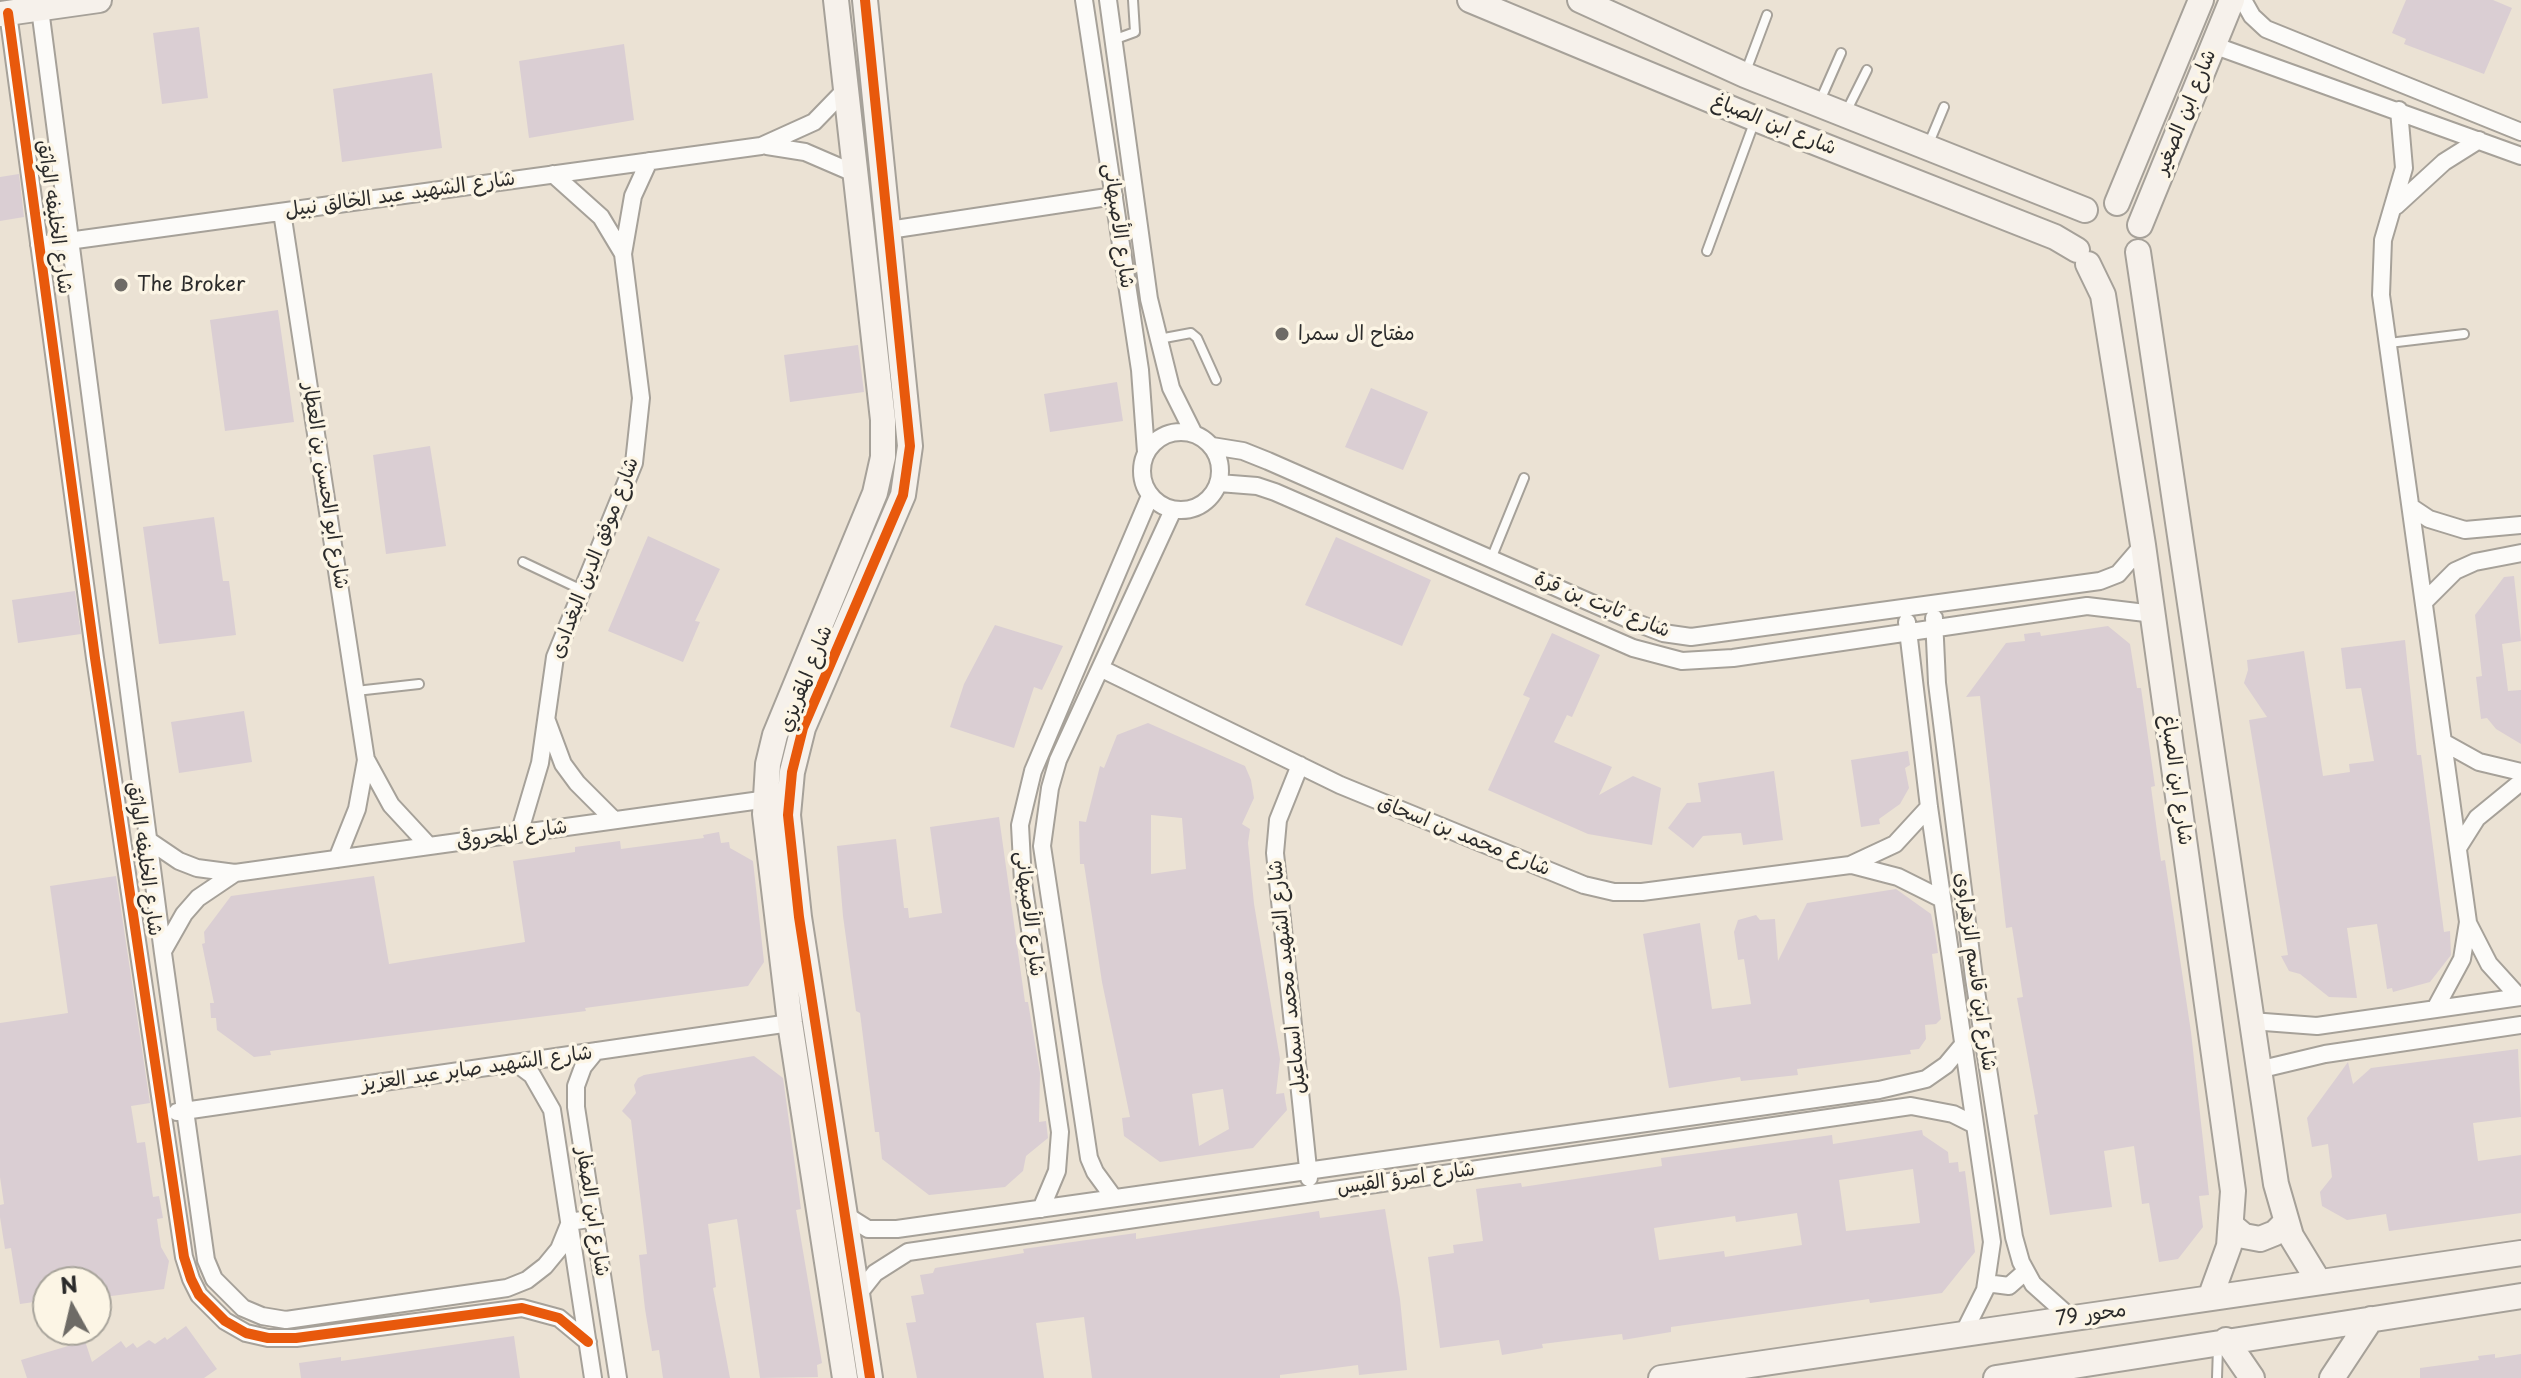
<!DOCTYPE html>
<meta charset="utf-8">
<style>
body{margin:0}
#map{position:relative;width:2521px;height:1378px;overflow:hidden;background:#ebe2d4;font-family:"Playpen Sans",sans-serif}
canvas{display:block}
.north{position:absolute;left:32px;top:1266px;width:80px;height:80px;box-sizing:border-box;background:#fcf5e5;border:2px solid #a8a49b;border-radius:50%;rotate:352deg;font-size:22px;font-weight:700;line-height:32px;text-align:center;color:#2b2b2b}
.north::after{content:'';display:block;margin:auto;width:28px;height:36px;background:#6e6b66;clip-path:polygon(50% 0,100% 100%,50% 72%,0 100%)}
</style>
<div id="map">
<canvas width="2521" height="1378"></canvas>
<div class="north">N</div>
</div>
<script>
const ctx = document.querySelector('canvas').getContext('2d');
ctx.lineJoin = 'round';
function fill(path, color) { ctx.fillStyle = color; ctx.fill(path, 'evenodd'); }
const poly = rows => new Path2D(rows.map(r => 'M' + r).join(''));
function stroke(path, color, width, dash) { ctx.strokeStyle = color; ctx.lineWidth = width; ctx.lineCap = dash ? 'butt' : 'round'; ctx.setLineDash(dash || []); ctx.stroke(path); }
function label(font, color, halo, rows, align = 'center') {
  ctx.font = font + ' "Playpen Sans","Playpen Sans Arabic",sans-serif'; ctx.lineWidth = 7; ctx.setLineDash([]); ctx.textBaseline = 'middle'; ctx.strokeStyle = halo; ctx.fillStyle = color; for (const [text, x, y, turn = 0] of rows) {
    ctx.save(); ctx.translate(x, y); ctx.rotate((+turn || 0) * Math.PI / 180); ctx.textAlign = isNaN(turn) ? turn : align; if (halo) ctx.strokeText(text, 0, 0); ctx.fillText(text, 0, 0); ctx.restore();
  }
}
fill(poly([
 [2406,0,2493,0,2512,8,2484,74,2404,44,2406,39,2392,33],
 [199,27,208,98,162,104,153,33],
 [624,44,634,120,529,138,519,61],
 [432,73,442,148,342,162,333,89],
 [19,174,24,217,0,221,0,177],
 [278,310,294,422,225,431,210,320],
 [858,345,864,392,790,402,784,355],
 [1117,382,1123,421,1050,432,1044,394],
 [1371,388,1428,412,1403,470,1345,447],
 [430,446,446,546,386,554,373,455],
 [214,517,223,581,229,581,236,635,159,644,143,527],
 [648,536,720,569,695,621,700,622,683,662,608,631],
 [1336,537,1431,580,1402,646,1305,605],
 [2514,576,2521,641,2502,644,2508,691,2521,690,2521,744,2496,729,2487,718,2481,719,2476,677,2482,676,2475,615,2504,577],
 [75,591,81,634,18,643,12,600],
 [995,625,1063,646,1042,690,1034,687,1014,748,950,727,964,684],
 [2108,626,2130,644,2137,688,2141,688,2155,786,2151,787,2161,861,2165,860,2191,1032,2209,1195,2199,1196,2203,1227,2178,1259,2159,1262,2149,1203,2142,1204,2134,1146,2104,1151,2112,1207,2050,1215,2034,1115,2038,1114,2017,998,2023,997,2012,927,2006,928,1980,696,1966,697,2006,643,2025,641,2024,634,2040,632,2041,636],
 [1552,633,1600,655,1572,717,1567,715,1554,742,1612,767,1599,795,1633,776,1661,788,1652,845,1588,834,1488,790,1530,698,1523,695],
 [2405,640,2417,755,2421,755,2444,932,2450,931,2451,955,2430,982,2393,992,2392,988,2387,989,2377,924,2347,928,2357,998,2329,997,2300,974,2289,971,2281,956,2288,955,2249,720,2267,717,2244,683,2248,670,2247,660,2304,651,2323,776,2350,772,2349,764,2374,761,2361,688,2346,689,2341,648],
 [244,711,252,762,179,773,171,722],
 [1148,723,1245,766,1251,780,1254,798,1242,824,1250,829,1248,843,1254,904,1280,1059,1276,1094,1284,1093,1287,1110,1253,1148,1160,1162,1124,1136,1122,1118,1130,1117,1102,982,1084,864,1080,864,1079,821,1086,822,1100,766,1104,768,1117,735],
 [1151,815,1182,818,1186,869,1151,874],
 [1223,1089,1229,1129,1199,1146,1192,1094],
 [1908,751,1910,765,1905,768,1909,788,1900,804,1879,819,1880,824,1861,827,1851,760],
 [1774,771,1783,840,1743,845,1741,833,1703,836,1693,848,1668,828,1687,803,1701,802,1698,783],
 [999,817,1025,1002,1028,1002,1040,1073,1039,1122,1046,1121,1048,1138,1026,1156,1023,1171,1005,1187,929,1195,882,1159,879,1132,875,1132,860,1013,856,1011,843,916,837,846,896,839,904,908,908,908,909,918,942,913,930,827],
 [719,832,721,843,729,842,730,848,753,861,764,962,748,986,585,1008,586,1011,270,1051,271,1055,254,1057,217,1030,216,1018,211,1018,210,1003,214,1003,202,944,205,943,204,932,231,896,374,876,389,964,525,942,513,861,575,852,575,847,620,841,621,849,704,838,703,835],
 [116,876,150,1103,131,1106,137,1143,145,1142,153,1197,159,1196,163,1218,157,1219,161,1247,169,1261,164,1289,104,1297,102,1282,48,1282,48,1300,20,1304,11,1248,5,1249,0,1217,0,1205,4,1204,0,1177,0,1023,68,1013,50,886],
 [1896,889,1931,914,1935,933,1938,953,1932,954,1941,1019,1936,1024,1925,1025,1926,1039,1919,1049,1910,1050,1911,1054,1797,1069,1798,1075,1741,1081,1740,1077,1669,1088,1643,934,1700,923,1712,1009,1751,1004,1744,959,1738,960,1734,932,1738,920,1756,915,1760,920,1775,919,1778,961,1807,903],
 [2518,1049,2521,1117,2473,1123,2478,1161,2521,1155,2521,1213,2389,1231,2386,1214,2347,1220,2322,1206,2320,1192,2332,1177,2328,1144,2312,1147,2307,1118,2348,1062,2353,1084,2371,1068],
 [754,1056,783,1078,801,1209,796,1210,822,1363,817,1365,818,1377,760,1378,737,1219,708,1224,716,1287,713,1288,730,1378,663,1378,659,1350,652,1351,645,1309,639,1255,647,1254,631,1120,622,1111,636,1093,634,1085,638,1078,644,1075],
 [1922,1130,1923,1135,1948,1152,1949,1163,1958,1162,1959,1172,1965,1171,1968,1194,1975,1252,1942,1293,1870,1303,1869,1299,1671,1327,1671,1332,1623,1340,1622,1334,1542,1344,1543,1348,1502,1355,1499,1340,1440,1348,1428,1257,1454,1253,1453,1245,1483,1241,1476,1189,1521,1183,1522,1187,1662,1166,1661,1158,1707,1152,1832,1135,1833,1144],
 [1913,1169,1920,1223,1846,1231,1839,1180],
 [1797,1213,1802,1245,1725,1257,1724,1251,1659,1260,1654,1228,1735,1216,1736,1222],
 [1385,1209,1400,1299,1407,1370,1359,1375,1358,1365,1280,1375,1280,1378,1092,1378,1084,1317,1036,1323,1044,1378,917,1378,906,1323,916,1322,911,1296,924,1294,920,1275,933,1273,935,1268,1024,1253,1023,1249,1136,1233,1136,1239,1319,1211,1320,1218],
 [186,1326,217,1369,204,1378,27,1378,21,1360,85,1341,92,1362,121,1341,126,1348,133,1343,137,1348,149,1340,155,1344,165,1337,167,1340],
 [514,1336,520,1378,301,1378,299,1363,341,1357,341,1361],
 [2495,1354,2495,1358,2521,1354,2521,1378,2420,1378,2420,1368,2479,1360,2478,1356]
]), '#daced3');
const lane = poly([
 [1113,40,1135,32,1133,0],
 [1746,71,1767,15],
 [1819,103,1841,53],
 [1846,112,1867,70],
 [1929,143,1944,107],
 [1707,251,1754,123],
 [1159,339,1191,333,1197,338,1216,380],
 [2389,343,2464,334],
 [1491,559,1524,478],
 [523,562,582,590],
 [356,691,419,684],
 [2217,1378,2218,1347]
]);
const street = poly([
 [1084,0,1140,370,1146,452],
 [1108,0,1149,299,1171,388,1194,434],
 [2243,0,2252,16,2266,29,2521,132],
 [40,9,163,953,206,1260,214,1279,243,1308,262,1316,286,1320,507,1288,527,1280,545,1266,559,1249,570,1222,594,1218],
 [8,13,95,658,184,1257,191,1279,199,1295,225,1321,246,1333,268,1338,296,1338,522,1308,559,1318,588,1342],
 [2213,45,2521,156],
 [2399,110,2404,168,2383,240,2381,295,2468,922,2462,959,2435,1009],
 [767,146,805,152,856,174],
 [553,174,601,217,622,252],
 [2396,206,2444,162,2479,140],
 [282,212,366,760,357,809,337,859],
 [889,230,1114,196],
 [39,245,761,146,814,122,847,88],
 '1142 471a39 39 0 1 1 78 0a39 39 0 1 1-78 0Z',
 [1212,446,1243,451,1268,461,1637,623,1663,633,1691,637,2100,581,2118,574,2143,545],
 [1219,483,1257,486,1275,492,1633,648,1682,661,1733,658,2087,606,2154,614],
 [2411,507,2429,519,2465,530,2521,525],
 [2424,602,2455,571,2475,562,2521,553],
 [1934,618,1937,683,1974,978,2014,1237,2021,1262,2033,1284,2071,1318],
 [1907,622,1929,807,1992,1242,1985,1290,1963,1334],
 [1102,669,1340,785,1584,885,1614,892,1642,892,1850,865,1895,844,1929,807],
 [547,721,563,764,577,783,614,820],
 [2443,742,2479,762,2521,772],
 [367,761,391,805,429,846],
 [1300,765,1278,820,1275,853,1309,1178],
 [519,834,540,763,555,657,634,463,641,398,623,254,633,196,649,161],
 [148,840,179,861,197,868,235,873,775,798],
 [2458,848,2477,818,2521,782],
 [1852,865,1898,877,1942,899],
 [2468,923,2489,964,2519,997],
 [163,951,184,914,198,898,235,873],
 [2251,1021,2317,1026,2521,997],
 [596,1051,583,1067,576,1086,576,1107,618,1378],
 [516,1063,532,1075,552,1110,593,1378],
 [2258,1070,2325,1054,2521,1025],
 [177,1112,790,1023],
 [1114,1198,1095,1172,1089,1158,1042,846,1050,788,1058,760,1173,510],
 [1041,1209,1057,1171,1060,1132,1023,882,1020,825,1033,771,1150,496],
 [844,1214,868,1229,897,1229,1879,1090,1926,1079,1946,1065,1961,1047],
 [1986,1283,2009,1286,2026,1271],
 [856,1297,875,1273,908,1252,1911,1106,1953,1114,1973,1124]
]);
const secondary = poly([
 [836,0,883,420,883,457,875,493,775,735,768,764,765,814,790,1023,845,1378],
 [865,0,910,446,903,495,803,728,792,772,788,815,799,917,870,1378],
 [1470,0,1756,119,2055,237,2077,250],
 [1580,0,1745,75,2085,210],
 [0,14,99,0],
 [2117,203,2201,0],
 [2140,225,2232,0],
 [2138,252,2276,1184,2291,1236,2319,1282],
 [2088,264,2103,295,2143,545,2233,1191,2229,1246,2210,1298],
 [2232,1226,2244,1236,2260,1239,2275,1233,2286,1222],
 [2226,1340,2252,1378],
 [1661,1378,2521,1253],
 [1996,1378,2521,1296],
 [2332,1378,2371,1319]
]);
stroke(lane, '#a6a199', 12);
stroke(street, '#a6a199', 20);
stroke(secondary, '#a6a199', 28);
stroke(lane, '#fcfbf9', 8);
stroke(street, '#fcfbf9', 16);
stroke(secondary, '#f6f1eb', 24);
stroke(poly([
 [865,0,910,446,903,495,803,728,792,772,788,815,799,917,870,1378],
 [8,13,95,658,184,1257,191,1279,199,1295,225,1321,246,1333,268,1338,296,1338,522,1308,559,1318,588,1342]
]), '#e8590c', 10);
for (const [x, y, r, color] of [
 [121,285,8,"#6e6b66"],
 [1282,334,8,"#6e6b66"]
]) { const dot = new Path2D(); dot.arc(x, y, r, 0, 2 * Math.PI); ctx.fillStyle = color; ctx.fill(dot); stroke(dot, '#fcf5e5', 3); }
label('20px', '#2b2b2b', '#fcf5e5', [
 ["شارع ابن الصغير",2186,112,-68],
 ["شارع ابن الصباغ",1774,125,22],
 ["شارع الشهيد عبد الخالق نبيل",400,195,-8],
 ["شارع الخليفه الواثق",54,217,82],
 ["شارع الأصبهانى",1118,226,82],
 ["شارع ابو الحسن بن العطار",325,486,81],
 ["شارع موفق الدين البغدادى",595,558,-69],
 ["شارع ثابت بن قرة",1602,605,22],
 ["شارع المقريزي",806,679,-68],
 ["شارع ابن الصباغ",2176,780,82],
 ["شارع المحروقى",512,835,-8],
 ["شارع محمد بن اسحاق",1464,836,22],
 ["شارع الخليفه الواثق",144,859,82],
 ["شارع الأصبهانى",1029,914,83],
 ["شارع ابن قاسم الزهراوى",1975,972,82],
 ["شارع الشهيد محمد اسماعيل",1288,977,-96],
 ["شارع الشهيد صابر عبد العزيز",477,1069,-8],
 ["شارع امرؤ القيس",1406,1179,-8],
 ["شارع ابن الصفار",592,1212,81],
 ["محور 79",2091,1315,-8]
]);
label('20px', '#2b2b2b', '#fcf5e5', [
 ["The Broker",137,285],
 ["مفتاح ال سمرا",1298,334]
], 'left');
</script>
